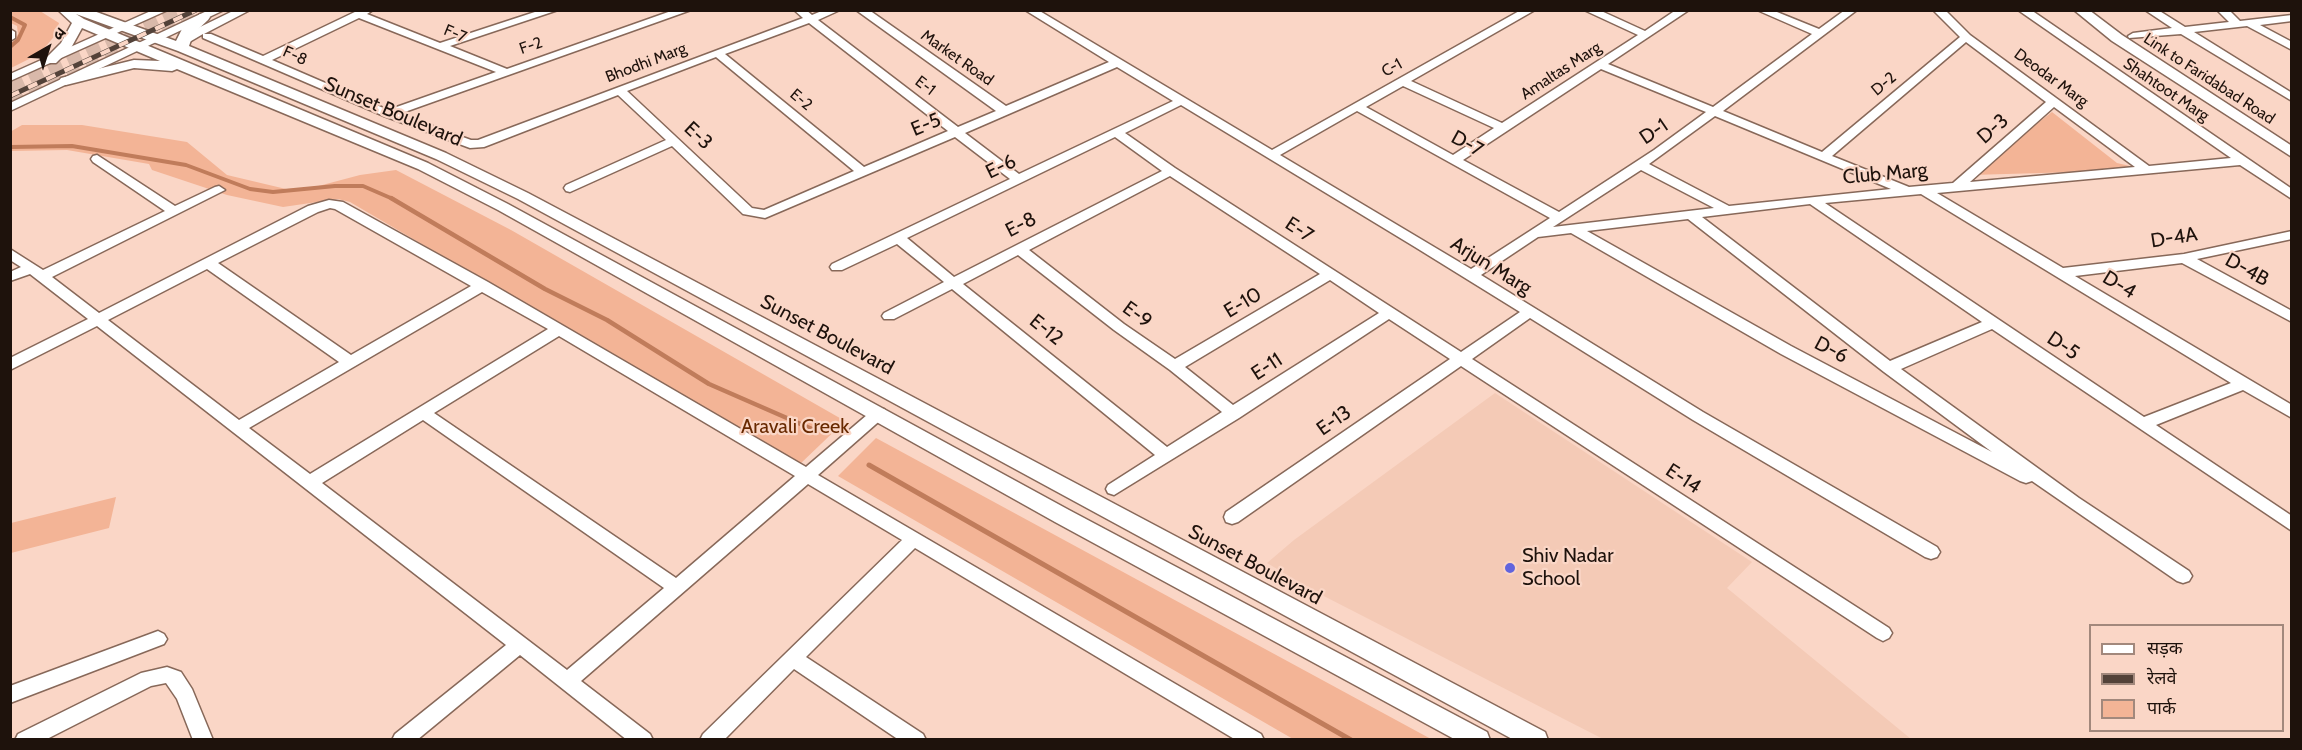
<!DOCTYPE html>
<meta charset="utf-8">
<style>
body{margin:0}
#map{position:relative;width:2302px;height:750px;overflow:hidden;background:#fad6c6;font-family:Cabin,"Noto Sans Devanagari",sans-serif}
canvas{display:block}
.frame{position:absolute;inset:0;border:12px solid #1e120c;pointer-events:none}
.legend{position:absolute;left:2089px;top:624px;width:195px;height:108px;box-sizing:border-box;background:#fad6c6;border:2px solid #a2887c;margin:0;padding:8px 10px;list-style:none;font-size:18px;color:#1e120c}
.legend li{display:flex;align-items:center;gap:12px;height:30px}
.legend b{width:30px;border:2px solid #a2887c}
.north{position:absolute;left:18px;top:18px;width:60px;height:60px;-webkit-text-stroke:4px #fad6c6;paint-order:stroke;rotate:39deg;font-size:16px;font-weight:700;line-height:24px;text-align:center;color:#1e120c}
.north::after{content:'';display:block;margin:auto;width:21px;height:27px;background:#1e120c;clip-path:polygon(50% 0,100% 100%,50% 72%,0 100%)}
</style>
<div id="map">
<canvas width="2302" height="750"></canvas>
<div class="frame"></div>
<ul class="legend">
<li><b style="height:8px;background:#fff"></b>सड़क</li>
<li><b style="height:8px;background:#534239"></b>रेलवे</li>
<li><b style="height:16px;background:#f3b496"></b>पार्क</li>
</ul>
<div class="north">उ</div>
</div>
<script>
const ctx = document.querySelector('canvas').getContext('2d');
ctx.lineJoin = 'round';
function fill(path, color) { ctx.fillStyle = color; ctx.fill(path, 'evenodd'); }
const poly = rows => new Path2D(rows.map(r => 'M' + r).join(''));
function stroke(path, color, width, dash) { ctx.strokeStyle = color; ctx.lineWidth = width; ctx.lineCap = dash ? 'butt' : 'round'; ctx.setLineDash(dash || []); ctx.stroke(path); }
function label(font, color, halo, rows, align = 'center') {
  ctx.font = font + ' Cabin,sans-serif'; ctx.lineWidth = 4.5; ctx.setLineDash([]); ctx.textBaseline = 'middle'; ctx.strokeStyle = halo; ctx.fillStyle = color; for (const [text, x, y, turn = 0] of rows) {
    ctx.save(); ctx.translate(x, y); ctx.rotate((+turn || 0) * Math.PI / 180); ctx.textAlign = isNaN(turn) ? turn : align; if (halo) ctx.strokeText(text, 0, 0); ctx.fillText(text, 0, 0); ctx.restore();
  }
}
fill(poly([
 [1495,393,1752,562,1727,588,1911,739,1603,739,1314,591,1267,563,1294,540]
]), '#f4cab6');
fill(poly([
 [11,10,40,11,59,23,57,33,47,45,35,56,11,68,11,44,18,34,17,26,11,23],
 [2052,112,2117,163,2147,170,1971,175],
 [22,125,82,125,187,142,227,175,286,189,311,188,360,175,396,170,511,230,845,421,799,465,350,202,338,199,283,207,227,195,152,170,149,164,67,150,11,151,10,132],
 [876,438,1431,739,1293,739,838,476],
 [116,497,109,528,11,553,11,523]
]), '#f3b496');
stroke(poly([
 [10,17,25,25,18,40,10,47],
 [10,147,72,146,186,165,250,189,273,192,335,186,363,186,393,199]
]), '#c07c5b', 4);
stroke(poly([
 [391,198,545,289,607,320,709,384,812,429]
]), '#c07c5b', 4.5);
stroke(poly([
 [869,465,1351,740]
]), '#c07c5b', 5);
stroke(poly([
 [10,86,176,10],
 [10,101,206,10]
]), '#d9b9aa', 14, [14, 7]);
const minor = poly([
 [153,10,168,10,10,81,10,74,153,10],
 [209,10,224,10,10,111,10,103,209,10],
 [235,10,250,10,204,34,211,34,263,56,359,10,373,10,367,14,440,43,541,10,558,10,450,46,507,69,674,10,691,10,399,114,471,140,478,140,803,18,794,10,806,10,812,15,824,10,840,10,818,20,958,127,996,111,856,10,869,10,1006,106,1109,62,1025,10,1038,10,1272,150,1521,10,1535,10,1411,81,1502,123,1638,35,1584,10,1599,10,1645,31,1676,10,1689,10,1608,64,1713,107,1812,34,1757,10,1772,10,1819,29,1845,10,1857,10,1723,111,1822,152,1960,37,1933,10,1945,10,1970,35,2149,166,2231,158,2018,10,2031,10,2292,189,2292,199,2240,165,1937,193,2063,268,2184,254,2292,231,2292,239,2197,259,2292,311,2292,322,2182,263,2075,276,2292,405,2292,418,2243,390,2156,425,2292,516,2292,531,1992,329,1901,369,2079,498,2189,571,2192,576,2189,581,2183,583,2177,581,2032,481,2026,483,2020,481,1781,354,1571,233,1538,237,1481,275,1703,412,1937,547,1940,552,1937,557,1931,559,1925,557,1693,420,1530,318,1472,359,1889,628,1892,633,1889,638,1883,641,1877,638,1461,366,1238,522,1232,524,1226,522,1224,517,1226,512,1450,359,1389,319,1239,418,1114,495,1108,493,1106,489,1108,485,1155,455,952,289,894,319,884,319,882,316,884,313,944,282,897,244,842,270,832,270,830,267,832,264,1010,179,955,137,765,218,743,214,672,146,570,192,566,191,564,188,566,185,666,140,618,95,484,147,470,148,384,116,203,38,203,34,186,44,182,45,177,42,200,27,235,10],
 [359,18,496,72,388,110,272,60,359,18],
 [809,23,948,131,864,167,725,54,809,23],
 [1966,42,2046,102,1953,183,1909,187,1832,156,1966,42],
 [716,57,854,171,764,210,752,208,627,91,716,57],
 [1117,67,1173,101,1019,174,965,133,1117,67],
 [1601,69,1706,112,1654,150,1559,212,1463,160,1601,69],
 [1403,86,1494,128,1453,155,1366,107,1403,86],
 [1181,105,1415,247,1520,312,1461,352,1175,168,1125,133,1181,105],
 [2054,107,2135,167,1970,182,2054,107],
 [1357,111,1550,218,1471,269,1280,155,1357,111],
 [1715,116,1891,189,1729,206,1649,164,1715,116],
 [1115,137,1162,171,954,277,907,238,1115,137],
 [1641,170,1714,208,1553,227,1641,170],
 [1170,176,1320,274,1175,359,1124,324,1029,250,1170,176],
 [1921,194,2231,383,2144,417,1825,203,1921,194],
 [1810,204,1982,322,1890,361,1702,217,1810,204],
 [1688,219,1884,372,1992,452,1791,346,1587,231,1688,219],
 [1018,255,1114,330,1170,370,1222,412,1167,447,963,284,1018,255],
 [1330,280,1379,313,1233,405,1185,367,1330,280],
 [2145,10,2158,10,2185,27,2229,22,2217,10,2229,10,2240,21,2292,15,2292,21,2260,25,2292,42,2292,50,2247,26,2194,32,2292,93,2292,101,2181,34,2129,38,2128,36,2133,33,2172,28,2145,10],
 [10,29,15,32,15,38,10,41,10,29],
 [97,155,175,206,215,187,219,186,225,190,52,277,99,313,308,206,329,200,343,202,488,282,806,467,874,409,884,409,887,413,884,417,818,475,1261,734,1264,740,1236,740,915,548,806,657,923,734,926,740,899,740,794,669,724,740,700,740,703,734,902,540,808,484,581,681,650,734,653,740,627,740,520,655,417,740,392,740,395,734,506,645,97,326,10,370,10,358,88,319,30,274,10,281,10,272,21,267,10,260,10,249,43,270,165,211,93,162,91,159,93,156,97,155],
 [330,208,335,209,471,286,351,355,218,263,318,212,330,208],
 [207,269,339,362,239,420,108,320,207,269],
 [482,292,548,329,310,474,249,428,482,292],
 [559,336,795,476,676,578,434,413,559,336],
 [423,420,664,588,567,670,322,483,423,420],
 [158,631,164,634,167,639,164,644,10,703,10,686,158,631],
 [167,667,181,672,192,689,213,740,193,740,177,699,166,683,151,686,45,740,15,740,18,734,141,673,167,667]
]);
const major = poly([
 [58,10,91,10,176,41,182,29,200,14,208,14,210,17,208,20,193,34,189,46,446,153,528,193,1545,732,1548,740,1514,740,518,199,436,159,178,51,76,14,84,19,428,163,508,204,1069,510,1487,732,1490,740,1456,740,1055,522,498,210,418,169,177,69,172,71,134,68,66,85,61,84,59,81,61,78,134,60,160,61,82,28,71,48,56,63,46,63,44,60,61,43,72,23,58,10],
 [2074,10,2089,10,2122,35,2292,146,2292,157,2112,41,2074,10]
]);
stroke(minor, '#876859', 3);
stroke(major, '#876859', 3);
fill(minor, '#fff');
fill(major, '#fff');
const rail = poly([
 [10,96,196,10]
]);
stroke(rail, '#534239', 5);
stroke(rail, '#fad6c6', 4, [10]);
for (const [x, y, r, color] of [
 [1510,568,6,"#6164dd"]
]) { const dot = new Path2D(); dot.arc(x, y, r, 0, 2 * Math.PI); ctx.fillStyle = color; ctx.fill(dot); stroke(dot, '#fad6c6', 2); }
label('16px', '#1e120c', '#fad6c6', [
 ["F-7",455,34,22],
 ["F-2",531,46,-19],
 ["F-8",295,56,24],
 ["Market Road",957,58,35],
 ["Bhodhi Marg",646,63,-21],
 ["C-1",1392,68,-29],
 ["Amaltas Marg",1561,71,-33],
 ["Deodar Marg",2051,78,36],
 ["Link to Faridabad Road",2209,79,33],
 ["D-2",1884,84,-40],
 ["E-1",925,86,37],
 ["Shahtoot Marg",2166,90,34],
 ["E-2",801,100,40]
]);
label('20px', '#1e120c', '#fad6c6', [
 ["Sunset Boulevard",393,112,23],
 ["E-5",926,125,-23],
 ["D-3",1993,129,-42],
 ["D-1",1654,132,-34],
 ["E-3",698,136,43],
 ["D-7",1467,144,29],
 ["E-6",1001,167,-26],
 ["Club Marg",1885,174,-5],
 ["E-8",1021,225,-27],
 ["E-7",1299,230,33],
 ["D-4A",2174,238,-9],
 ["Arjun Marg",1491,266,32],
 ["D-4B",2247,270,29],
 ["D-4",2119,285,31],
 ["E-10",1243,303,-31],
 ["E-9",1137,315,36],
 ["E-12",1046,330,39],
 ["Sunset Boulevard",827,335,28],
 ["D-5",2063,346,34],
 ["D-6",1831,350,28],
 ["E-11",1267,367,-33],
 ["E-13",1334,421,-35],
 ["E-14",1683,479,33],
 ["Sunset Boulevard",1255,565,28]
]);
label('20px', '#682900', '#fad6c6', [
 ["Aravali Creek",795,427]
]);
label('20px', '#1e120c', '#fad6c6', [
 ["Shiv Nadar",1522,556],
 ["School",1522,579]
], 'left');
</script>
